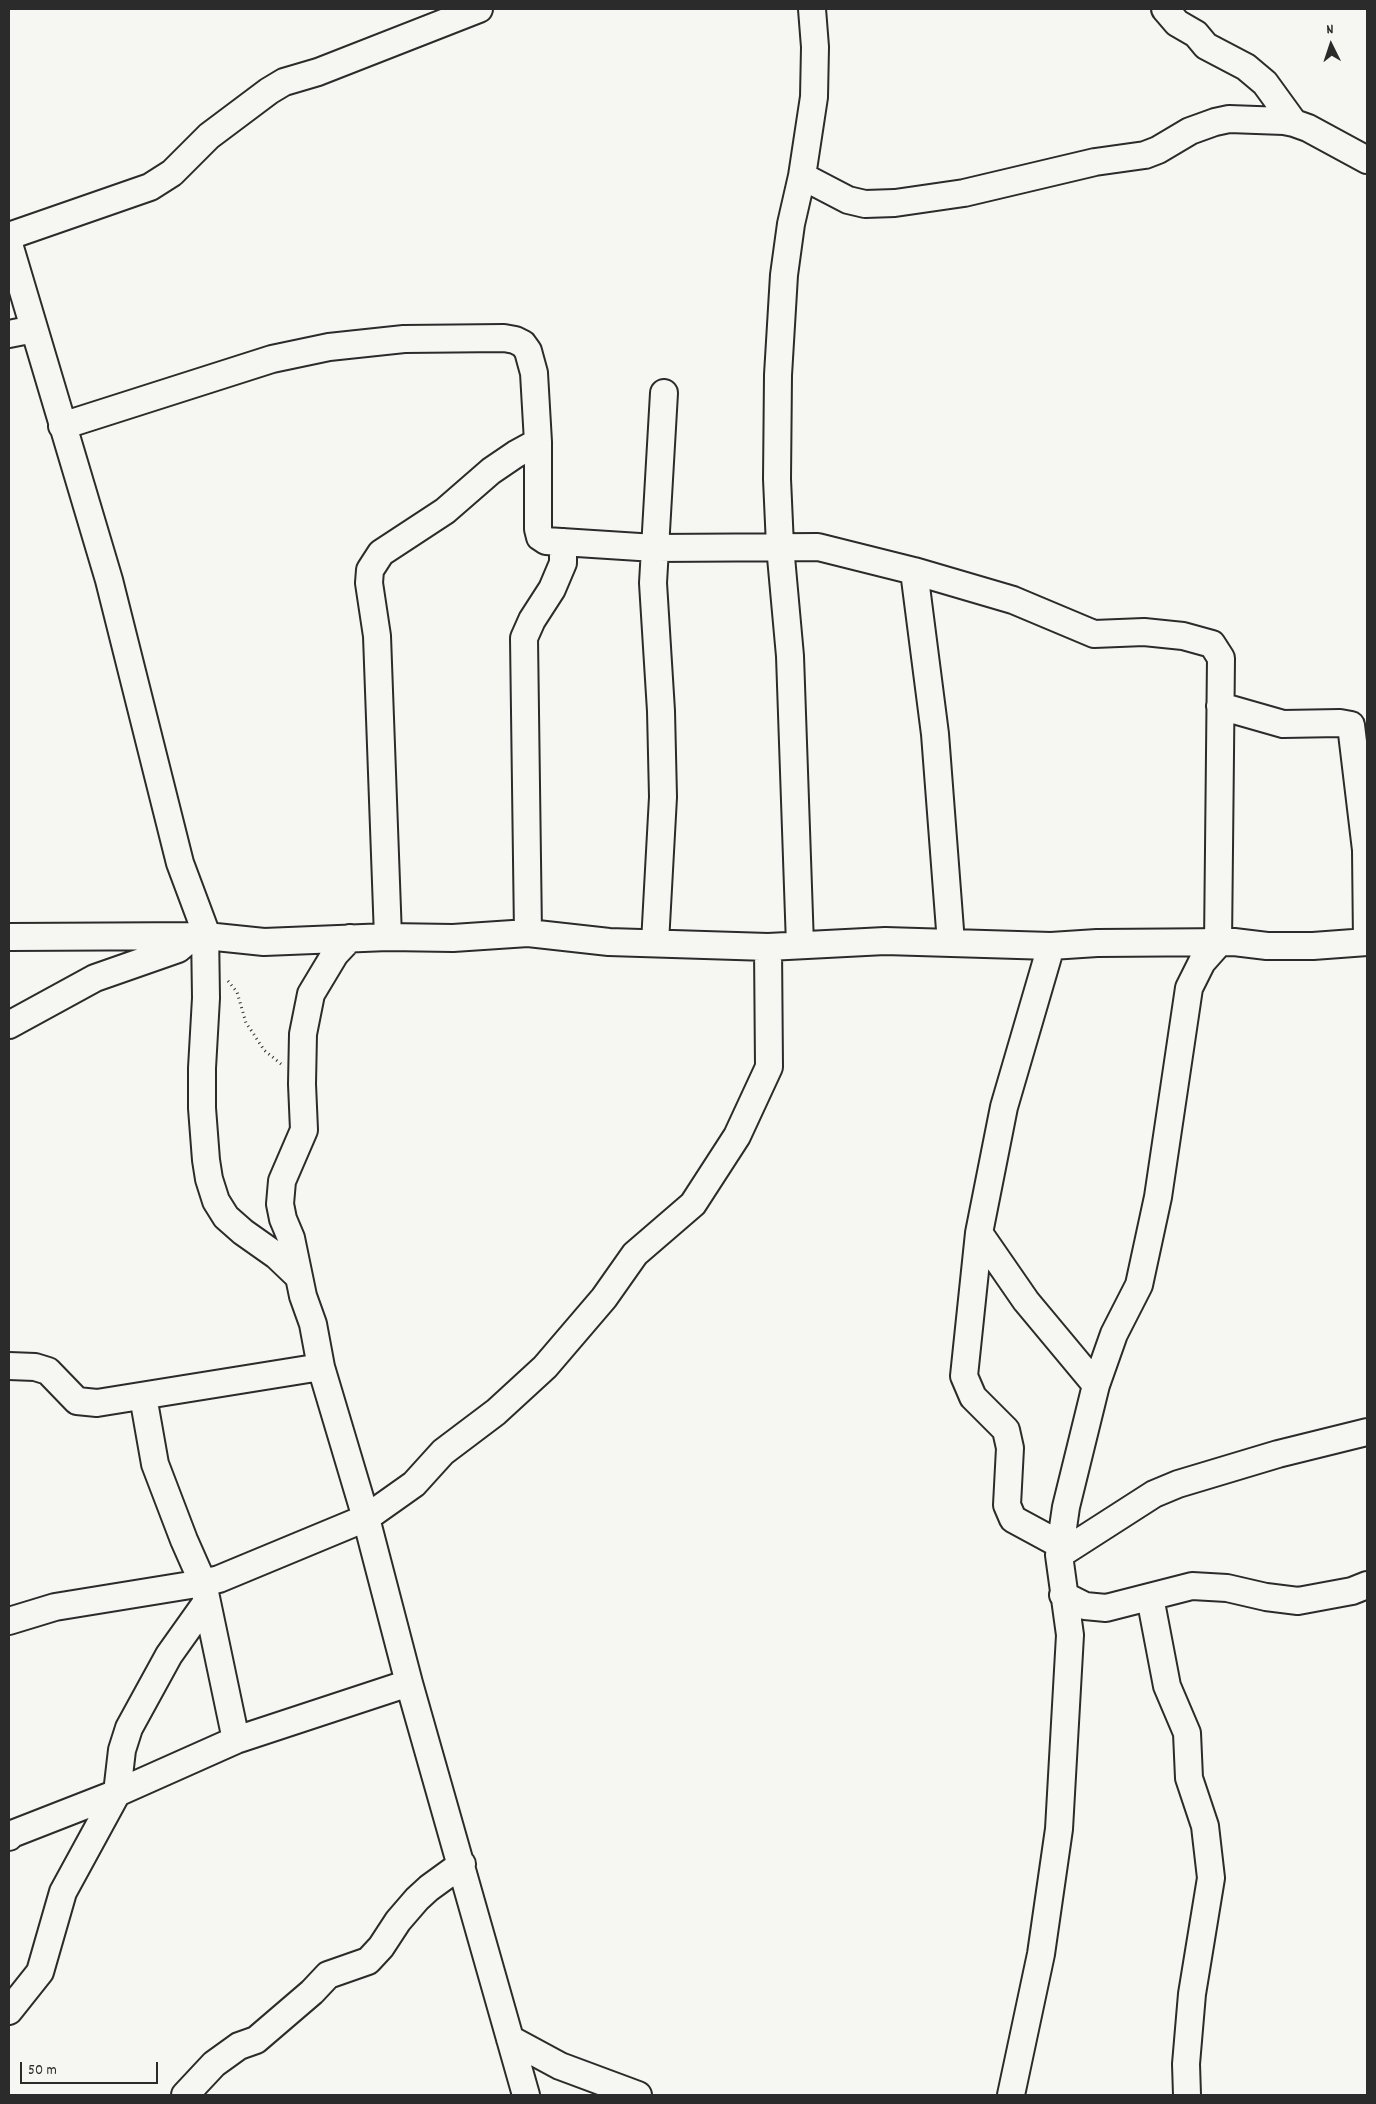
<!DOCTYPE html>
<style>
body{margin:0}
#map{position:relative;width:1376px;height:2104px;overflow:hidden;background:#f6f6f2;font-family:Dekko,sans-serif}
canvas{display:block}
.frame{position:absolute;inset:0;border:10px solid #2b2b2b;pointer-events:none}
.north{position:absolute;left:1306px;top:20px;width:50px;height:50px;-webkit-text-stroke:4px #f6f6f2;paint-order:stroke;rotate:356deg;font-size:14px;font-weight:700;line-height:20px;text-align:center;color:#2b2b2b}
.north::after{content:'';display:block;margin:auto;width:18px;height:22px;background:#2b2b2b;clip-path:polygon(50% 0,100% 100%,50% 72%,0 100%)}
.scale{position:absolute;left:20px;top:2062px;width:138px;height:22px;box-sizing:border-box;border:2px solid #2b2b2b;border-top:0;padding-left:6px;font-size:15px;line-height:18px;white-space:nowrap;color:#2b2b2b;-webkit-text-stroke:4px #f6f6f2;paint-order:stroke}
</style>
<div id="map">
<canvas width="1376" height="2104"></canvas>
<div class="frame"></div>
<div class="north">N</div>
<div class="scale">50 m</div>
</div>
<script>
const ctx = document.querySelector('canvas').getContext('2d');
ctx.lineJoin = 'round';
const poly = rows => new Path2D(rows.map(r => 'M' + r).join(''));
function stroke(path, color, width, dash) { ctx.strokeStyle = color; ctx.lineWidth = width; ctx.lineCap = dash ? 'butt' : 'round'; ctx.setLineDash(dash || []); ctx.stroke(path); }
const minor = poly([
 [1165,9,1177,23,1196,34,1206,46,1246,67,1265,83,1294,123],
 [802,176,848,200,865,204,895,203,964,193,1095,162,1145,155,1158,150,1190,131,1215,122,1229,119,1284,121,1294,123,1308,128,1367,160],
 [9,236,150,187,172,173,209,136,269,91,284,82,318,72,479,9],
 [9,244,109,580,180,863,205,930,206,998,202,1068,202,1108,206,1160,209,1179,216,1201,226,1217,243,1232,277,1256,299,1277],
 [9,334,34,329],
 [62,426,272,359,329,347,404,339,504,338,515,340,523,344,528,351,534,373,538,442,538,529,540,537,546,541,655,548,818,547,914,571,1013,600,1094,634,1144,632,1183,636,1212,644,1221,658,1218,944,1202,962,1189,988,1158,1197,1139,1285,1114,1334,1096,1385,1066,1507,1059,1555,1070,1635,1059,1829,1041,1954,1011,2095],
 [914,571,935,734,951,943],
 [1220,706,1283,724,1340,723,1351,725,1366,850,1367,942],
 [528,933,524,638,532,620,552,589,563,563,563,542],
 [9,937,206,936,264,942,388,937,453,938,528,933,609,942,768,947,885,941,1051,946,1097,943,1234,942,1267,946,1313,946,1367,942],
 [388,937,377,636,369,583,370,570,381,553,445,511,491,471,516,454,538,442],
 [350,938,335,954,311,994,303,1034,302,1084,304,1130,282,1181,280,1204,283,1219,291,1238,303,1296,313,1324,321,1367,366,1518,409,1683,526,2095],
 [655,943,663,797,661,711,653,583,664,393],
 [800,945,790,656,780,546,777,479,778,375,784,275,791,224,802,176,814,97,815,47,812,9],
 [1051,946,1004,1107,979,1233,964,1376,973,1397,1006,1430,1010,1448,1007,1505,1013,1519,1061,1545],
 [9,1025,95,978,178,949,191,938],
 [979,1233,1026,1301,1096,1385],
 [9,1366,35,1367,48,1371,77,1401,97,1403,321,1367],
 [143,1396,155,1464,184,1540,203,1583,236,1740],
 [1059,1555,1154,1494,1178,1484,1278,1454,1367,1432],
 [1063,1595,1085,1606,1106,1608,1192,1586,1227,1588,1266,1597,1298,1601,1352,1591,1367,1585],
 [1150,1597,1167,1686,1187,1733,1189,1778,1205,1826,1211,1878,1192,1994,1186,2064,1187,2095],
 [9,1621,55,1607,203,1583,219,1579,366,1518,414,1484,443,1452,496,1412,545,1367,604,1298,635,1254,693,1204,737,1136,769,1067,768,947],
 [9,1837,12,1834,117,1793,236,1740,409,1683],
 [9,2011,40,1972,63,1892,117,1793,122,1750,129,1728,169,1655,206,1603],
 [510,2039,560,2066,638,2095],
 [185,2095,214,2064,239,2046,256,2040,312,1992,328,1975,368,1961,381,1947,398,1921,417,1899,429,1888,462,1864]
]);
stroke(minor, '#2b2b2b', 30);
stroke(poly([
 [228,981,237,992,246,1023,253,1033,264,1050,281,1064]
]), '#2b2b2b', 3, [1, 4]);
stroke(minor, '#f6f6f2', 26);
</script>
